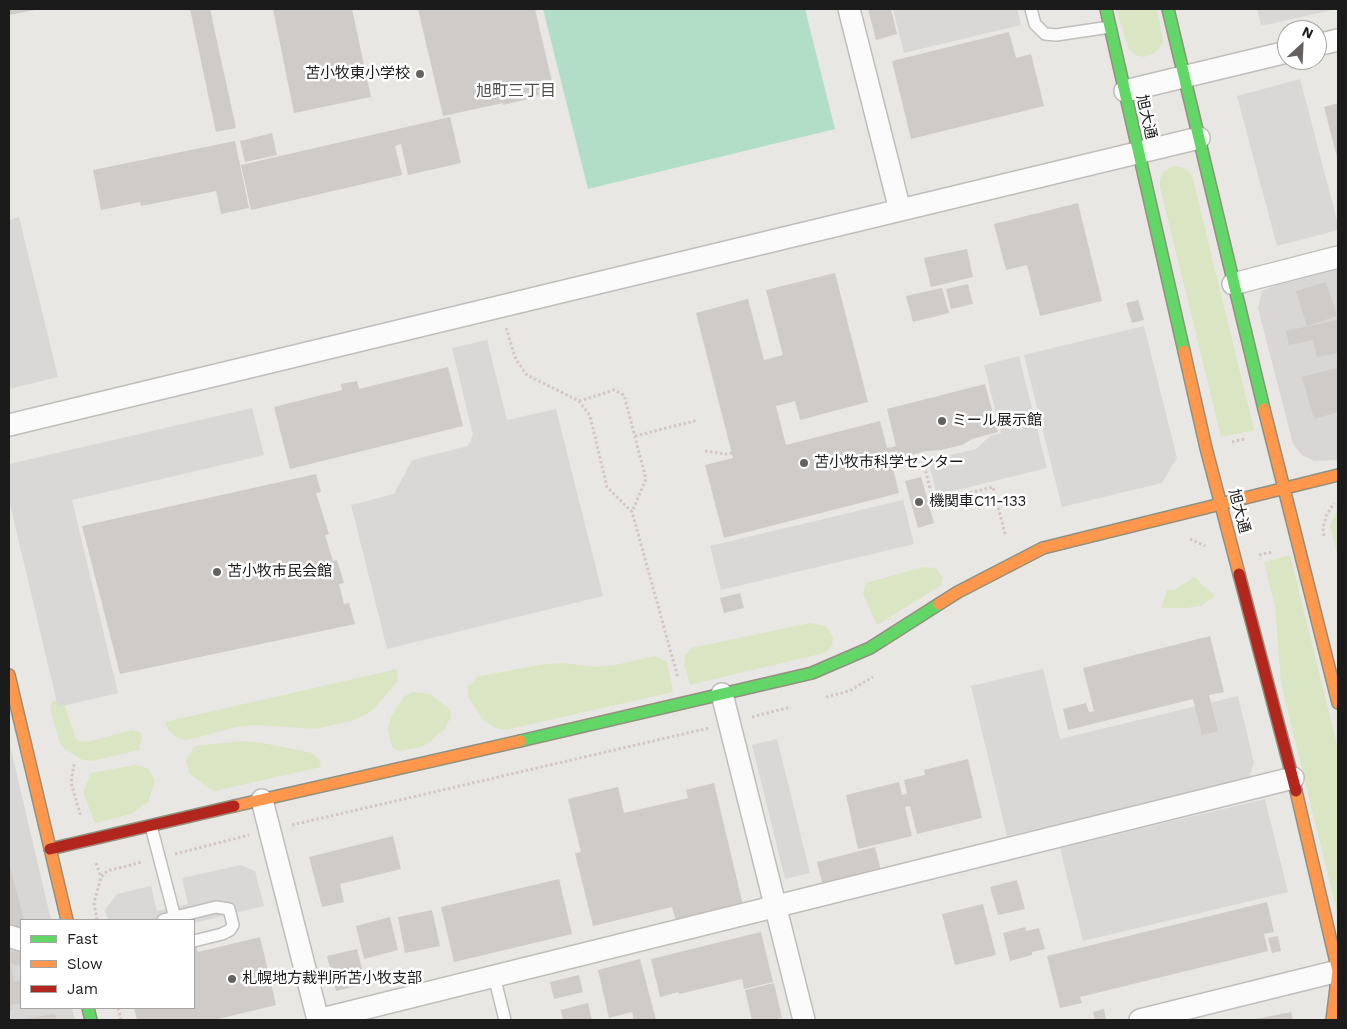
<!DOCTYPE html>
<meta charset="utf-8">
<style>
body{margin:0}
#map{position:relative;width:1347px;height:1029px;overflow:hidden;background:#e9e7e4;font-family:"Work Sans",sans-serif}
canvas{display:block}
.frame{position:absolute;inset:0;border:10px solid #1b1b1b;pointer-events:none}
.legend{position:absolute;left:20px;top:919px;width:175px;height:90px;box-sizing:border-box;background:#fff;border:1px solid #a4a4a4;margin:0;padding:6px 9px;list-style:none;font-size:15px;color:#1b1b1b}
.legend li{display:flex;align-items:center;gap:10px;height:25px}
.legend b{width:25px;border:1px solid #a4a4a4}
.north{position:absolute;left:1277px;top:20px;width:50px;height:50px;box-sizing:border-box;background:#fff;border:1px solid #a4a4a4;border-radius:50%;rotate:25deg;font-size:14px;font-weight:700;line-height:20px;text-align:center;color:#1b1b1b}
.north::after{content:'';display:block;margin:auto;width:18px;height:22px;background:#636261;clip-path:polygon(50% 0,100% 100%,50% 72%,0 100%)}
</style>
<div id="map">
<canvas width="1347" height="1029"></canvas>
<div class="frame"></div>
<ul class="legend">
<li><b style="height:6px;background:#63d668"></b>Fast</li>
<li><b style="height:6px;background:#ff974d"></b>Slow</li>
<li><b style="height:6px;background:#b3261e"></b>Jam</li>
</ul>
<div class="north">N</div>
</div>
<script>
const ctx = document.querySelector('canvas').getContext('2d');
ctx.lineJoin = 'round';
function fill(path, color) { ctx.fillStyle = color; ctx.fill(path, 'evenodd'); }
const poly = rows => new Path2D(rows.map(r => 'M' + r).join(''));
function stroke(path, color, width, dash) { ctx.strokeStyle = color; ctx.lineWidth = width; ctx.lineCap = dash ? 'butt' : 'round'; ctx.setLineDash(dash || []); ctx.stroke(path); }
function label(font, color, halo, rows, align = 'center') {
  ctx.font = font + ' "Work Sans","Noto Sans JP",sans-serif'; ctx.lineWidth = 5; ctx.setLineDash([]); ctx.textBaseline = 'middle'; ctx.strokeStyle = halo; ctx.fillStyle = color; for (const [text, x, y, turn = 0] of rows) {
    ctx.save(); ctx.translate(x, y); ctx.rotate((+turn || 0) * Math.PI / 180); ctx.textAlign = isNaN(turn) ? turn : align; if (halo) ctx.strokeText(text, 0, 0); ctx.fillText(text, 0, 0); ctx.restore();
  }
}
fill(poly([
 [1338,269,1338,460,1314,461,1302,455,1293,444,1258,308,1262,291,1276,285],
 [9,741,51,920,21,920,21,1008,72,1008,75,1020,9,1020]
]), '#d8d7d5');
fill(poly([
 [1116,9,1157,9,1163,41,1159,49,1153,54,1144,57,1135,55,1129,49],
 [1176,166,1184,168,1189,172,1193,179,1254,430,1221,437,1160,187,1160,179,1163,172,1169,168],
 [1338,508,1338,557,1330,526],
 [1290,555,1338,749,1338,916,1281,683,1275,607,1264,562],
 [923,567,936,568,943,578,940,586,877,625,863,594,866,583],
 [1194,577,1215,596,1201,606,1186,608,1161,608,1167,590,1174,590],
 [810,623,826,626,833,637,832,646,824,653,690,685,684,663,685,655,691,648],
 [655,656,667,662,673,692,506,730,495,728,483,720,468,696,468,687,479,676,546,664,562,663,595,667,615,665],
 [397,669,398,681,372,711,355,720,316,729,256,725,237,727,187,740,177,738,169,731,165,722],
 [413,692,431,694,450,710,451,717,445,728,430,742,421,747,399,751,392,747,388,729,390,719,403,697],
 [59,700,65,705,75,737,79,741,87,742,132,730,140,732,142,737,139,750,92,761,83,760,66,750,60,743,50,708,52,702],
 [243,741,263,743,312,753,319,759,321,767,215,791,207,787,189,773,186,760,195,746],
 [135,765,149,769,155,781,148,802,131,814,95,823,83,792,91,773]
]), '#dae5c4');
fill(poly([
 [543,9,805,9,835,129,588,189]
]), '#b2ddc6');
fill(poly([
 [893,9,1017,9,1021,25,904,53],
 [1257,9,1332,9,1332,10,1261,26],
 [1300,79,1338,224,1338,230,1277,246,1237,96],
 [19,217,58,377,9,389,9,220],
 [1144,326,1177,458,1162,483,1062,507,1024,355],
 [487,340,507,420,556,409,603,596,387,649,351,505,394,494,412,460,468,446,473,435,452,348],
 [1019,356,1047,468,937,495,928,460,976,449,990,436,1001,433,984,365],
 [252,408,264,455,72,500,118,693,58,707,9,500,9,464],
 [903,500,914,544,721,590,710,546],
 [1043,669,1060,739,1238,696,1254,763,1249,778,1007,836,971,686],
 [777,739,810,873,785,879,752,745],
 [1265,799,1288,892,1083,941,1060,848],
 [240,865,255,871,264,906,194,923,194,920,108,920,105,910,117,894,151,886,157,911,188,904,182,878]
]), '#d9d8d7');
fill(poly([
 [9,9,35,9,35,10,9,15],
 [190,9,210,9,236,128,216,132],
 [273,9,352,9,371,97,294,113],
 [418,9,535,9,553,86,538,90,539,95,529,97,529,99,503,105,503,103,443,116],
 [868,9,891,9,897,34,876,40],
 [1009,32,1016,58,1031,54,1044,106,911,139,892,61],
 [1338,103,1338,161,1324,107],
 [450,117,461,163,408,175,401,144,395,146,402,175,251,210,241,165],
 [272,133,277,155,245,162,240,141],
 [235,141,249,208,221,214,216,191,141,206,140,202,101,210,93,170],
 [1078,203,1102,301,1040,316,1027,265,1006,270,994,224],
 [967,249,973,277,931,287,924,258],
 [835,273,868,402,800,420,795,401,776,406,786,445,880,421,887,448,896,446,887,409,985,384,998,432,972,439,962,445,941,450,926,451,891,460,899,493,724,538,705,465,733,458,696,313,748,299,764,360,783,355,766,290],
 [1326,282,1337,316,1307,326,1296,291],
 [968,284,973,304,951,309,946,289],
 [942,288,949,313,913,322,906,296],
 [1138,300,1144,320,1132,323,1126,303],
 [1337,320,1338,353,1317,357,1313,340,1289,345,1286,331],
 [448,367,463,426,290,469,274,407,342,390,341,384,357,381,359,389],
 [1338,368,1338,412,1314,419,1302,377],
 [316,474,321,492,316,493,329,534,325,535,333,561,337,560,344,583,339,584,344,604,349,603,355,624,120,674,82,526],
 [921,477,934,523,918,528,905,481],
 [740,593,744,608,724,613,720,598],
 [1210,636,1224,692,1209,695,1218,731,1202,735,1193,699,1068,730,1063,709,1086,703,1089,712,1094,711,1083,668],
 [968,759,982,818,917,834,910,806,905,807,912,836,858,849,846,795,899,782,902,795,907,794,904,780,925,775,924,770],
 [714,783,743,905,676,921,672,907,593,926,575,853,581,852,568,799,618,787,624,813,688,798,686,790],
 [393,836,401,869,340,884,344,902,322,907,309,857],
 [875,847,881,871,823,886,817,862],
 [9,863,24,920,21,920,21,931,9,930],
 [559,879,572,934,454,962,441,907],
 [1017,880,1025,909,998,915,990,887],
 [1267,902,1274,932,1264,934,1268,951,1080,997,1082,1003,1060,1008,1047,956],
 [983,904,996,955,955,965,942,914],
 [432,910,440,946,405,953,398,917],
 [390,917,398,950,364,959,356,926],
 [1025,927,1026,931,1039,928,1045,949,1032,952,1032,955,1010,961,1003,933],
 [761,932,773,982,744,989,742,979,679,994,678,992,660,997,651,959],
 [1278,936,1281,951,1272,953,1268,938],
 [260,937,276,1005,214,1020,137,1020,134,1008,194,1008,194,938,198,952],
 [357,949,366,984,336,991,327,956],
 [9,951,21,953,21,966,9,963],
 [640,959,656,1020,634,1020,632,1012,609,1018,598,970],
 [9,966,11,966,14,982,21,980,21,1003,11,1005,12,1010,9,1010],
 [579,975,583,992,554,999,550,982],
 [774,983,782,1018,771,1020,752,1020,745,990],
 [588,1003,592,1020,563,1020,561,1010],
 [1104,1009,1106,1020,1095,1020,1093,1012],
 [1291,1012,1293,1020,1256,1020,1256,1019],
 [55,1014,56,1020,22,1020,22,1019]
]), '#cecbc9');
const lane = poly([
 [1031,9,1035,24,1045,34,1056,35,1110,27],
 [151,826,175,918],
 [163,920,216,907,229,909,233,925,230,930,222,934,194,941],
 [494,976,505,1020]
]);
const street = poly([
 [849,9,900,210],
 [1317,45,1338,40],
 [1125,91,1287,52],
 [1233,284,1338,257],
 [9,425,1199,138],
 [722,694,804,1020],
 [262,800,318,1020],
 [9,936,21,940],
 [318,1020,1293,778],
 [1140,1020,1338,971]
]);
const fast = poly([
 [1106,9,1184,351],
 [1168,9,1264,409],
 [520,741,812,673,870,648,939,604],
 [88,1008,91,1020]
]);
const slow = poly([
 [1184,351,1206,448,1239,574],
 [1264,409,1338,703],
 [939,604,958,592,1043,548,1338,475],
 [9,675,67,920],
 [1296,791,1338,971,1332,1020],
 [234,806,520,741]
]);
const jam = poly([
 [1239,574,1296,791],
 [50,849,234,806]
]);
stroke(lane, '#bfbebc', 14);
stroke(street, '#bfbebc', 24);
stroke(fast, '#92907e', 14);
stroke(slow, '#92907e', 14);
stroke(jam, '#92907e', 14);
stroke(poly([
 [506,328,516,360,527,375,579,401,590,416,607,487,632,512,678,678],
 [579,401,614,390,624,395,646,479,632,512],
 [635,436,698,420],
 [1232,442,1245,439],
 [705,451,726,454,732,453],
 [907,455,910,468,924,464,933,502,993,487,1005,534],
 [1324,536,1323,528,1326,516,1334,503],
 [1190,539,1205,546],
 [1259,555,1272,552],
 [826,697,849,691,873,677],
 [752,717,791,707],
 [74,764,71,783,81,817],
 [292,825,709,728],
 [175,854,249,835],
 [96,863,101,877],
 [97,920,94,903,101,877,107,871,142,862],
 [118,1008,121,1020]
]), '#d4c6c6', 3, [2.5, 2.5]);
stroke(lane, '#fcfbfb', 11);
stroke(street, '#fcfbfb', 21);
stroke(fast, '#63d668', 11);
stroke(slow, '#ff974d', 11);
stroke(jam, '#b3261e', 11);
for (const [x, y, r, color] of [
 [420,74,5,"#636261"],
 [942,421,5,"#636261"],
 [804,463,5,"#636261"],
 [919,502,5,"#636261"],
 [217,572,5,"#636261"],
 [232,979,5,"#636261"]
]) { const dot = new Path2D(); dot.arc(x, y, r, 0, 2 * Math.PI); ctx.fillStyle = color; ctx.fill(dot); stroke(dot, '#fff', 2); }
label('15px', '#1b1b1b', '#fff', [
 ["苫小牧東小学校",410,74,"right"],
 ["ミール展示館",952,421],
 ["苫小牧市科学センター",814,463],
 ["機関車C11-133",929,502],
 ["苫小牧市民会館",227,572],
 ["札幌地方裁判所苫小牧支部",242,979]
], 'left');
label('15px', '#1b1b1b', '#fff', [
 ["旭大通",1146,117,77],
 ["旭大通",1239,511,75]
]);
label('16px', '#4e4e4e', '#fff', [
 ["旭町三丁目",516,91]
]);
</script>
